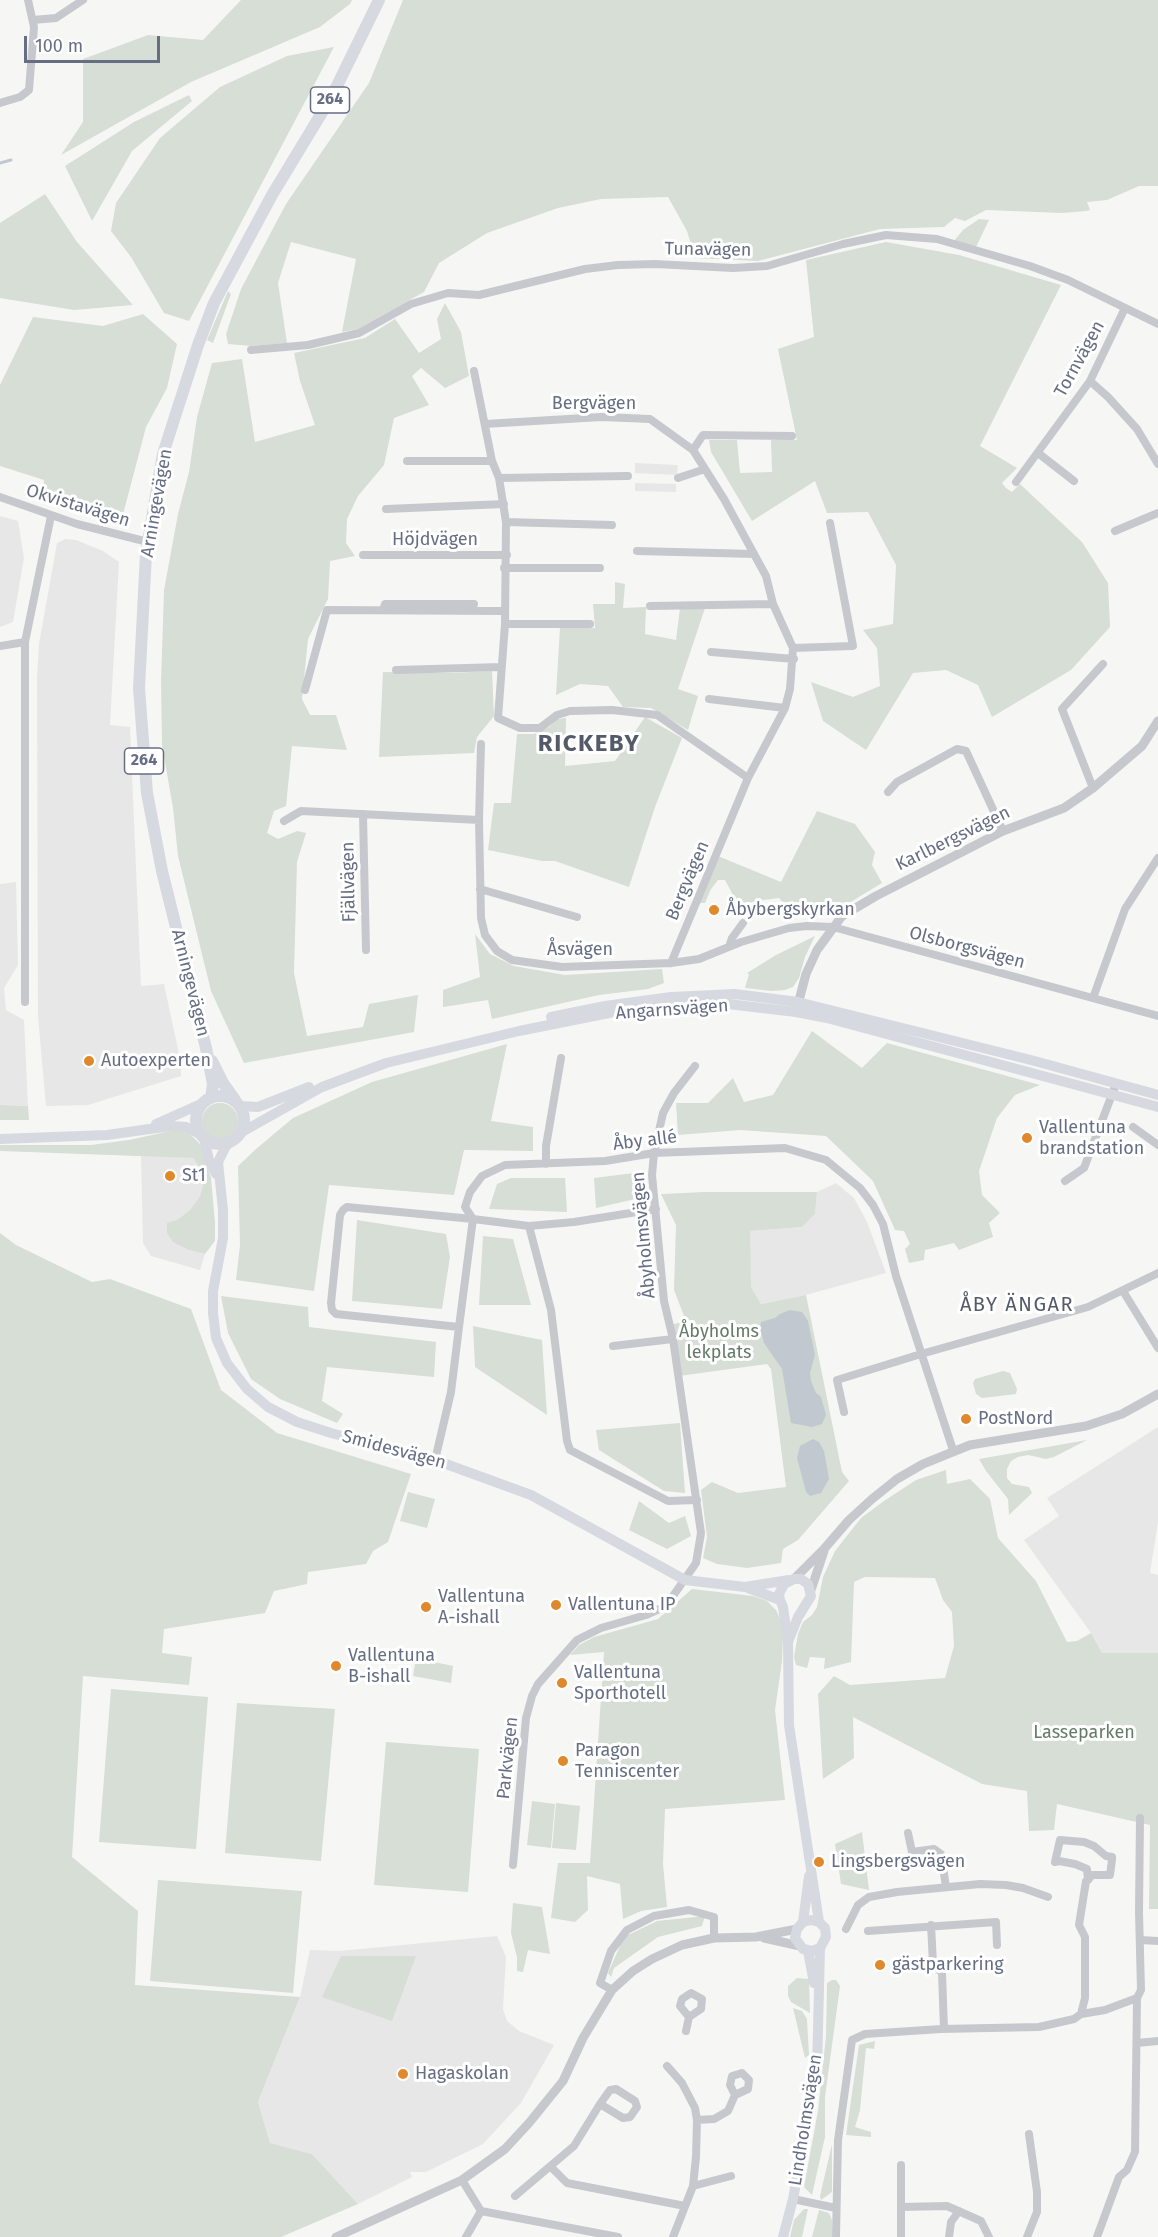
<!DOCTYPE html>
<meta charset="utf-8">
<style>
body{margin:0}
#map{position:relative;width:1158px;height:2237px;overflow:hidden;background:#f6f7f4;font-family:"Fira Sans",sans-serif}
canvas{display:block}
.scale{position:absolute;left:24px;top:36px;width:136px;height:27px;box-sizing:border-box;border:3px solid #666e84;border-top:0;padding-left:8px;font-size:18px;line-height:21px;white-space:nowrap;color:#666e84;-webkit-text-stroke:4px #fff;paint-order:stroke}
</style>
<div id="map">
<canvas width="1158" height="2237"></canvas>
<div class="scale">100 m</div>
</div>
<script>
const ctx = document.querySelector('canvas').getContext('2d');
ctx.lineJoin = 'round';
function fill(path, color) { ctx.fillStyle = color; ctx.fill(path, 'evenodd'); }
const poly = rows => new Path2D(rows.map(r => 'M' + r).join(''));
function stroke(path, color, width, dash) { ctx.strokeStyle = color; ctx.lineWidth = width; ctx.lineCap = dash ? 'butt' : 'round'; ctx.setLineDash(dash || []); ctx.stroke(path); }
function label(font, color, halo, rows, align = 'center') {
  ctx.font = font + ' "Fira Sans",sans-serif'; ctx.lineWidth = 6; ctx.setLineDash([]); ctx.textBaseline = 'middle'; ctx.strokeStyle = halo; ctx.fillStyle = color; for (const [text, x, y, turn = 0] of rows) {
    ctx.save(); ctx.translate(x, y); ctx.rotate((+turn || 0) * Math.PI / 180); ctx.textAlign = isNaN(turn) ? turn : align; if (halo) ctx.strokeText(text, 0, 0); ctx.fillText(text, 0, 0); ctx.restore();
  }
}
fill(poly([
 [635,463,678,465,677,475,635,473],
 [635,483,676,484,676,492,635,491],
 [0,516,18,521,24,558,13,622,0,627],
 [65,539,76,540,103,551,119,562,110,725,130,727,141,986,164,984,181,1063,181,1076,88,1105,46,1106,38,1016,37,678,39,644,57,543],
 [16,882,18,965,4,988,6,1010,24,1020,28,1106,0,1105,0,884],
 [141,1155,193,1158,200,1168,204,1182,200,1196,190,1210,177,1220,189,1250,205,1254,200,1270,151,1256,143,1243],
 [836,1183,854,1198,867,1222,886,1273,806,1295,761,1304,751,1287,749,1231,802,1227,815,1214,817,1192],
 [1158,1427,1158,1522,1150,1573,1158,1575,1158,1653,1102,1653,1091,1633,1024,1540,1059,1516,1047,1498],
 [497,1936,506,1957,503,2009,507,2021,519,2031,554,2045,521,2103,483,2144,426,2172,410,2172,412,2177,358,2204,312,2154,270,2143,258,2102,300,1997,310,1950,339,1951]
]), '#e7e7e7');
fill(poly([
 [241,0,352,0,350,4,320,27,191,82,61,155,83,122,83,59,148,35,203,40],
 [403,0,1158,0,1158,186,1139,186,1107,200,1087,202,1090,210,1086,211,1062,213,986,210,965,221,955,218,944,227,880,229,758,261,695,258,687,231,668,197,601,199,558,208,487,233,439,263,424,292,358,329,342,332,356,259,291,242,278,283,287,343,251,346,228,344,226,334,241,289,286,204,369,83],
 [334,47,189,321,164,313,131,257,111,231,116,203,160,138,220,87,287,56],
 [189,95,192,101,132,151,92,221,65,166,134,122],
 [45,194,77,242,133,305,74,310,0,298,0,223],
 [979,219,989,220,976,247,953,242,963,230],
 [886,242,959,255,1061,285,980,446,1017,468,1002,483,1006,488,1012,492,1020,484,1082,542,1108,583,1110,627,1071,670,992,717,978,685,946,670,913,673,866,750,823,721,811,682,853,697,880,686,877,648,863,630,893,624,896,565,868,512,827,513,815,481,752,521,711,452,709,440,737,440,740,473,772,472,771,440,797,440,778,349,814,337,806,260],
 [228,291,231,294,213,343,207,340],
 [445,303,461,332,469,376,445,388,421,368,412,376,429,405,394,418,384,465,358,496,347,519,346,543,355,556,330,561,328,599,308,639,302,699,310,715,336,715,347,750,292,746,286,806,274,811,267,833,278,839,297,831,306,833,297,862,294,973,307,1036,363,1027,369,1004,418,995,414,1032,244,1063,211,991,178,856,173,808,162,745,161,682,164,590,178,514,189,472,197,417,212,363,242,359,255,442,315,425,300,381,294,353,365,338,395,319,419,353,441,339,437,319],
 [143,314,177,344,167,388,146,427,121,522,42,499,44,480,0,466,0,385,33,317,103,326],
 [615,582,625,584,623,608,646,607,645,634,676,640,680,608,705,608,678,689,698,696,688,730,651,708,623,707,608,686,580,684,556,695,560,628,595,628,593,604,615,604],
 [492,671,494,716,477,737,474,753,379,757,383,672,452,673],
 [645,717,682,738,655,807,629,887,555,861,542,861,488,850,494,803,511,803,517,734,534,734,549,727,557,719,566,718,565,766,615,761],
 [817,811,855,824,875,852,872,865,882,883,831,914,805,913,794,915,779,898,756,901,738,907,730,912,726,911,732,893,725,880,718,880,711,889,705,903,697,903,718,856,781,882],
 [475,934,490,954,514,966,565,975,662,969,664,983,648,989,599,995,492,1019,488,1000,443,1007,443,990,480,977],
 [815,936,805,957,799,978,793,987,785,990,772,991,745,988,749,974,747,973,776,955],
 [812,1031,862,1068,887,1043,1040,1085,1015,1095,997,1118,979,1171,982,1195,1000,1213,989,1223,993,1237,959,1250,954,1243,925,1250,924,1260,909,1263,905,1249,910,1244,904,1231,895,1230,873,1181,826,1136,740,1130,678,1135,676,1103,708,1103,733,1078,744,1102,773,1095],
 [507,1044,491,1121,533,1127,533,1151,464,1150,454,1195,329,1185,314,1291,236,1280,240,1245,238,1166,256,1149,293,1118,372,1082],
 '202 1121a18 18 0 1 1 36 0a18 18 0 1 1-36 0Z',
 [0,1105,28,1106,29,1120,0,1120],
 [175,1130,188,1132,202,1146,211,1178,215,1223,215,1241,205,1254,189,1250,173,1242,167,1233,167,1223,177,1220,190,1210,200,1196,204,1182,200,1168,193,1158,0,1151,0,1145,91,1145,129,1140],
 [642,1172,644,1197,596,1208,594,1178],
 [511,1178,565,1178,567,1212,489,1209,497,1184],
 [704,1192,817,1192,815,1214,802,1227,750,1231,751,1287,761,1304,806,1295,842,1472,849,1481,798,1540,783,1549,781,1563,747,1568,717,1564,703,1558,707,1537,701,1490,712,1482,738,1493,786,1487,771,1369,767,1364,679,1376,670,1325,686,1321,674,1290,676,1225,661,1194],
 [357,1220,446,1234,450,1257,442,1309,352,1301],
 [0,1233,16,1245,92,1282,110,1279,191,1309,221,1390,277,1433,411,1474,388,1542,373,1551,366,1564,308,1572,307,1584,274,1591,265,1613,164,1629,162,1653,192,1657,189,1685,83,1676,72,1857,138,1911,135,1985,300,1997,258,2102,270,2143,312,2154,358,2204,281,2237,0,2237],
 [483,1236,513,1239,531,1305,479,1305],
 [221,1296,308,1307,309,1327,436,1342,434,1377,327,1367,322,1401,343,1414,337,1423,280,1399,251,1379,228,1333],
 [473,1326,542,1340,547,1415,475,1367],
 [1003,1371,1010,1373,1017,1389,1016,1394,982,1398,976,1394,973,1383,975,1379],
 [680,1423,685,1493,664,1491,599,1450,596,1430],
 [1087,1440,1054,1457,1046,1459,1028,1455,1018,1457,1011,1461,1007,1469,1007,1478,1012,1484,1029,1487,1032,1493,1009,1515,1008,1499,986,1471,979,1459],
 [946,1470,947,1484,970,1479,990,1499,998,1538,1036,1581,1067,1642,1077,1641,1091,1633,1102,1653,1158,1653,1158,1909,1149,1909,1150,1825,1057,1804,1054,1830,1029,1831,1027,1791,982,1784,853,1717,854,1758,823,1779,818,1694,834,1676,850,1685,945,1678,954,1646,952,1612,943,1600,935,1578,865,1577,854,1582,851,1662,824,1669,825,1658,810,1657,807,1668,796,1665,794,1657,798,1634,803,1622,812,1615,817,1607,823,1577,835,1551,861,1518,884,1501,916,1480],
 [408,1492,435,1499,427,1528,400,1521],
 [639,1501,669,1523,685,1516,691,1536,667,1549,629,1530],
 [692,1589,753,1596,767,1601,776,1610,781,1621,783,1637,782,1661,775,1710,785,1800,665,1809,663,1864,667,1907,641,1911,623,1919,620,1884,587,1876,588,1910,575,1922,551,1918,558,1863,590,1863,604,1652,570,1655,579,1645,594,1637,658,1619],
 [416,1658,453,1666,451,1683,413,1676],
 [111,1689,208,1697,196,1849,99,1842],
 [237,1703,335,1709,321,1861,225,1853],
 [386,1742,479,1749,468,1892,374,1885],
 [532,1801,555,1804,551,1848,527,1845],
 [556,1803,580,1806,576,1850,552,1848],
 [862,1832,869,1890,841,1884,835,1844],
 [158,1880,302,1891,293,1993,150,1981],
 [513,1903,542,1907,550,1954,528,1950,523,1972,517,1971,517,1957,511,1933],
 [705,1916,702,1926,658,1937,614,1968,611,1977,608,1973,624,1937,657,1921],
 [341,1956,416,1956,392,2021,322,1997],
 [797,1978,809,1979,810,2013,791,2002,788,1996,788,1986],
 [832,1980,836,1980,840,1986,825,2097,825,2137,812,2195,804,2187,818,2111,826,2036,827,1983],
 [793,2008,802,2011,807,2019,809,2055,805,2058],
 [875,2041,874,2049,866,2048,860,2110,855,2127,871,2132,871,2137,846,2135,859,2045],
 [832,2144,832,2192,821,2200,820,2196],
 [804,2209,808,2209,802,2237,790,2237,794,2220],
 [819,2210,829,2213,832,2220,832,2237,812,2237]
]), '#d6ded5');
fill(poly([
 [790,1310,802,1312,808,1321,815,1355,810,1373,811,1381,816,1393,821,1397,826,1415,822,1424,812,1427,791,1423,782,1369,764,1343,760,1328,761,1322,775,1318,780,1314],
 [813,1439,819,1442,824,1451,829,1479,821,1493,810,1496,806,1492,797,1458,800,1446]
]), '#c2c8cf');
stroke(poly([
 [0,163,11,160]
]), '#c2c8cf', 3);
stroke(poly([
 [33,20,56,18,83,0],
 [0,103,20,97,29,90,34,27,28,0],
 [251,350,308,345,359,333,411,304,448,293,479,295,585,269,618,265,655,264,733,268,767,266,843,244,886,235,937,239,1030,266,1068,280,1158,324],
 [474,371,492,461,499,478,506,522,505,624,498,718,520,728,540,728,557,715,570,711,612,710,657,715,748,778],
 [1090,381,1108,397,1137,429,1158,464],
 [485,424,601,417,650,419,693,450,724,499,766,576,773,604,793,648,790,689,785,708,748,778,671,963],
 [693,450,703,435,792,436],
 [1038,453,1074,481],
 [407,461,492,461],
 [499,478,628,476],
 [678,478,705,469],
 [1016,482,1090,381,1125,308],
 [0,497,77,524,148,542],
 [386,509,504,504],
 [506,522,612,525],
 [1115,531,1158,513],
 [637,551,754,554],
 [363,555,507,555],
 [504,568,600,568],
 [650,606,773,604],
 [383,610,385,604,474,604],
 [505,624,590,624],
 [0,646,25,642],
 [793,648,853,646,830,523],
 [711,652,794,659],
 [396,670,501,667],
 [305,690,327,610,504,611],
 [709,699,785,708],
 [1093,788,1062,709,1103,664],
 [888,792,897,782,957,749,966,751,1003,831],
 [363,814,366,950],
 [479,820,481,744],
 [284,821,301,811,479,820,481,918,485,935,497,951,512,960,562,967,671,963,699,959,741,942,789,928,807,926,833,927,1158,1016],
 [480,889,577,917],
 [729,947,732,938,743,923],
 [1093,998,1125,909,1158,858],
 [25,1002,25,642,51,516],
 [1133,1127,1158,1145],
 [546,1164,546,1146,561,1058],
 [1065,1181,1084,1168,1116,1084],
 [656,1209,574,1222,529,1226,473,1219,465,1207,470,1192,482,1176,505,1165,605,1161,654,1153,785,1148,826,1160,860,1188,873,1205,883,1224,896,1276,953,1450],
 [529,1226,551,1310,567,1441,570,1450,668,1501,697,1500],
 [1123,1291,1158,1348],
 [613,1346,673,1339],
 [844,1412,837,1380,921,1354,1088,1307,1158,1273],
 [435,1460,451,1392,459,1327,471,1234,473,1219,347,1207,343,1210,340,1215,331,1303,332,1310,336,1314,459,1327],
 [908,1833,912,1852,934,1849,941,1854,946,1887],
 [513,1865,526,1718,532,1696,538,1684,577,1640,601,1628,646,1615,666,1606,696,1563,701,1533,673,1339,664,1301,652,1175,654,1153,663,1113,674,1093,695,1066],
 [931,1925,933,1963,942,1973,944,2029],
 [846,1929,858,1905,869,1897,897,1892,980,1884,1006,1885,1023,1888,1048,1897],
 [868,1931,996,1922,997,1945],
 [1140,1940,1158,1941],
 [612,1990,600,1983,611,1951,627,1930,654,1916,689,1910,714,1917,714,1938],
 [1081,2014,1105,2010,1137,1998],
 [686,2031,689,2017,680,2006,682,1999,691,1993,702,1999,701,2009,689,2017],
 [1137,2043,1158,2041],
 [667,2066,682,2083,695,2108,697,2120,696,2157,693,2186,673,2237],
 [697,2120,714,2119,728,2111,735,2095,748,2089,749,2080,742,2073,732,2076,730,2085,735,2095],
 [901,2165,901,2237],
 [551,2167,567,2183,685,2206],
 [462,2180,481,2211,618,2237],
 [693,2186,731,2176],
 [515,2196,574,2146,600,2104,610,2090,616,2089,635,2101,637,2107,630,2117,623,2118,600,2104],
 [793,2199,836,2208],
 [901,2207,947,2206,981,2221,989,2237],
 [466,2237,481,2211],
 [836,2237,838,2140,852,2040,865,2034,941,2029,1039,2027,1074,2019,1081,2014,1085,1998,1085,1937,1079,1925,1086,1881,1088,1880,1092,1875,1110,1875,1112,1860,1112,1857,1106,1856,1094,1846,1084,1842,1060,1840,1055,1862,1059,1861,1075,1864,1087,1869,1088,1880],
 [949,2237,951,2222,959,2211],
 [1027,2237,1037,2212,1037,2192,1029,2134],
 [1097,2237,1119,2177,1127,2170,1135,2152,1137,1998,1141,1990,1139,1912,1140,1818]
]), '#c7c8cd', 8);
stroke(poly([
 [797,1008,806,974,817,950,842,916,876,896,1003,831,1064,808,1093,788,1142,746,1158,721],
 [794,1579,824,1549,849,1520,872,1499,897,1479,923,1464,970,1445,1086,1426,1122,1414,1158,1394],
 [811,1590,824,1551],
 [764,1938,800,1946],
 [336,2237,462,2180,505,2149,529,2123,563,2081,583,2038,612,1990,633,1971,652,1959,682,1945,714,1938,756,1937,797,1929]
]), '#c7c8cd', 9);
stroke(poly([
 [551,1017,605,1006,671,997,735,994,798,1002,1031,1060,1158,1095],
 [240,1106,258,1107,309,1087],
 [156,1124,203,1103],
 [242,1132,322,1087,386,1063,519,1031,614,1012,667,1006,728,1004,796,1012,827,1018,1158,1107],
 [204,1138,209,1160,216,1174],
 [0,1139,107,1135,171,1126,186,1127,200,1134],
 [227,1144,218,1162,223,1210,223,1238,213,1291,213,1313,216,1338,227,1363,247,1389,268,1407,297,1422,331,1433,435,1460,531,1495,685,1580,745,1587,789,1580],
 [748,1588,780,1600],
 [803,1922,809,1876],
 [819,1922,811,1920,803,1922,797,1929,795,1938,803,1949,812,1951,820,1948],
 [808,1951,814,1983],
 [783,2237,793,2199,817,2069,820,1948,826,1937,825,1928,819,1922,789,1725,788,1642,783,1607,780,1600,779,1594,784,1584,794,1579,801,1579,808,1584,811,1596,798,1617,788,1642]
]), '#d6d9df', 10);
stroke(poly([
 [212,1061,223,1083,235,1100],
 '196 1120a24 24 0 1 1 48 0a24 24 0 1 1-48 0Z',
 [211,1098,213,1084,206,1048,162,871,147,793,139,688,146,554,163,454,198,345,214,303,272,195,332,96,379,0]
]), '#d6d9df', 12);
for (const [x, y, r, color] of [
 [714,910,6,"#df882c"],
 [89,1061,6,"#df882c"],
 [1027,1138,6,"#df882c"],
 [170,1176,6,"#df882c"],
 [966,1419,6,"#df882c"],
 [556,1605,6,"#df882c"],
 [426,1607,6,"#df882c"],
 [336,1666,6,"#df882c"],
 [562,1683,6,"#df882c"],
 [563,1761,6,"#df882c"],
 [819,1862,6,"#df882c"],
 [880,1965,6,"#df882c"],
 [403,2074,6,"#df882c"]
]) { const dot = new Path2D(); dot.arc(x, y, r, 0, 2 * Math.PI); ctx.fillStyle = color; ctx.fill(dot); stroke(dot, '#fff', 2); }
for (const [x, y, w] of [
 [330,100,39],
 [144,761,39]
]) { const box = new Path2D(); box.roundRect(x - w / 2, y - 13, w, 26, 4.5); ctx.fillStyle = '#fff'; ctx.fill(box); stroke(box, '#666e84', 1.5); }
label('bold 16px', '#666e84', null, [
 ["264",330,100],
 ["264",144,761]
]);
label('18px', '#666e84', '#fff', [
 ["Tunavägen",708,250,1],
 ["Tornvägen",1080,359,-61],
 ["Bergvägen",594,404],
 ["Arningevägen",157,503,-80],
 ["Okvistavägen",78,506,17],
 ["Höjdvägen",435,540],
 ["Karlbergsvägen",953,839,-26],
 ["Bergvägen",688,881,-67],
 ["Fjällvägen",349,882,-91],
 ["Olsborgsvägen",967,948,15],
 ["Åsvägen",580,950],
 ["Arningevägen",190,983,76],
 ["Angarnsvägen",672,1010,-4],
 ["Åby allé",645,1141,-7],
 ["Åbyholmsvägen",644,1235,-95],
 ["Smidesvägen",394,1450,15],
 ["Parkvägen",508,1758,-84],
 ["Lindholmsvägen",806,2120,-81]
]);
label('18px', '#666e84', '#fff', [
 ["Åbybergskyrkan",726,910],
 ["Autoexperten",101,1061],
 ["Vallentuna",1039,1128],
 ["brandstation",1039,1149],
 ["St1",182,1176],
 ["PostNord",978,1419],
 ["Vallentuna",438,1597],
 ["A-ishall",438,1618],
 ["Vallentuna IP",568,1605],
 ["Vallentuna",348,1656],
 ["B-ishall",348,1677],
 ["Vallentuna",574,1673],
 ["Sporthotell",574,1694],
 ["Paragon",575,1751],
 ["Tenniscenter",575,1772],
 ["Lingsbergsvägen",831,1862],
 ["gästparkering",892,1965],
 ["Hagaskolan",415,2074]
], 'left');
label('18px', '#657b67', '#fff', [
 ["Åbyholms",719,1332],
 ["lekplats",719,1353],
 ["Lasseparken",1084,1733]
]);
ctx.letterSpacing = '1.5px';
label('20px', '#545a69', '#fff', [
 ["ÅBY ÄNGAR",1017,1305]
]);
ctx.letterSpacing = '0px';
ctx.letterSpacing = '1.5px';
label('bold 24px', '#545a69', '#fff', [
 ["RICKEBY",589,744]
]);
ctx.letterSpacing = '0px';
</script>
